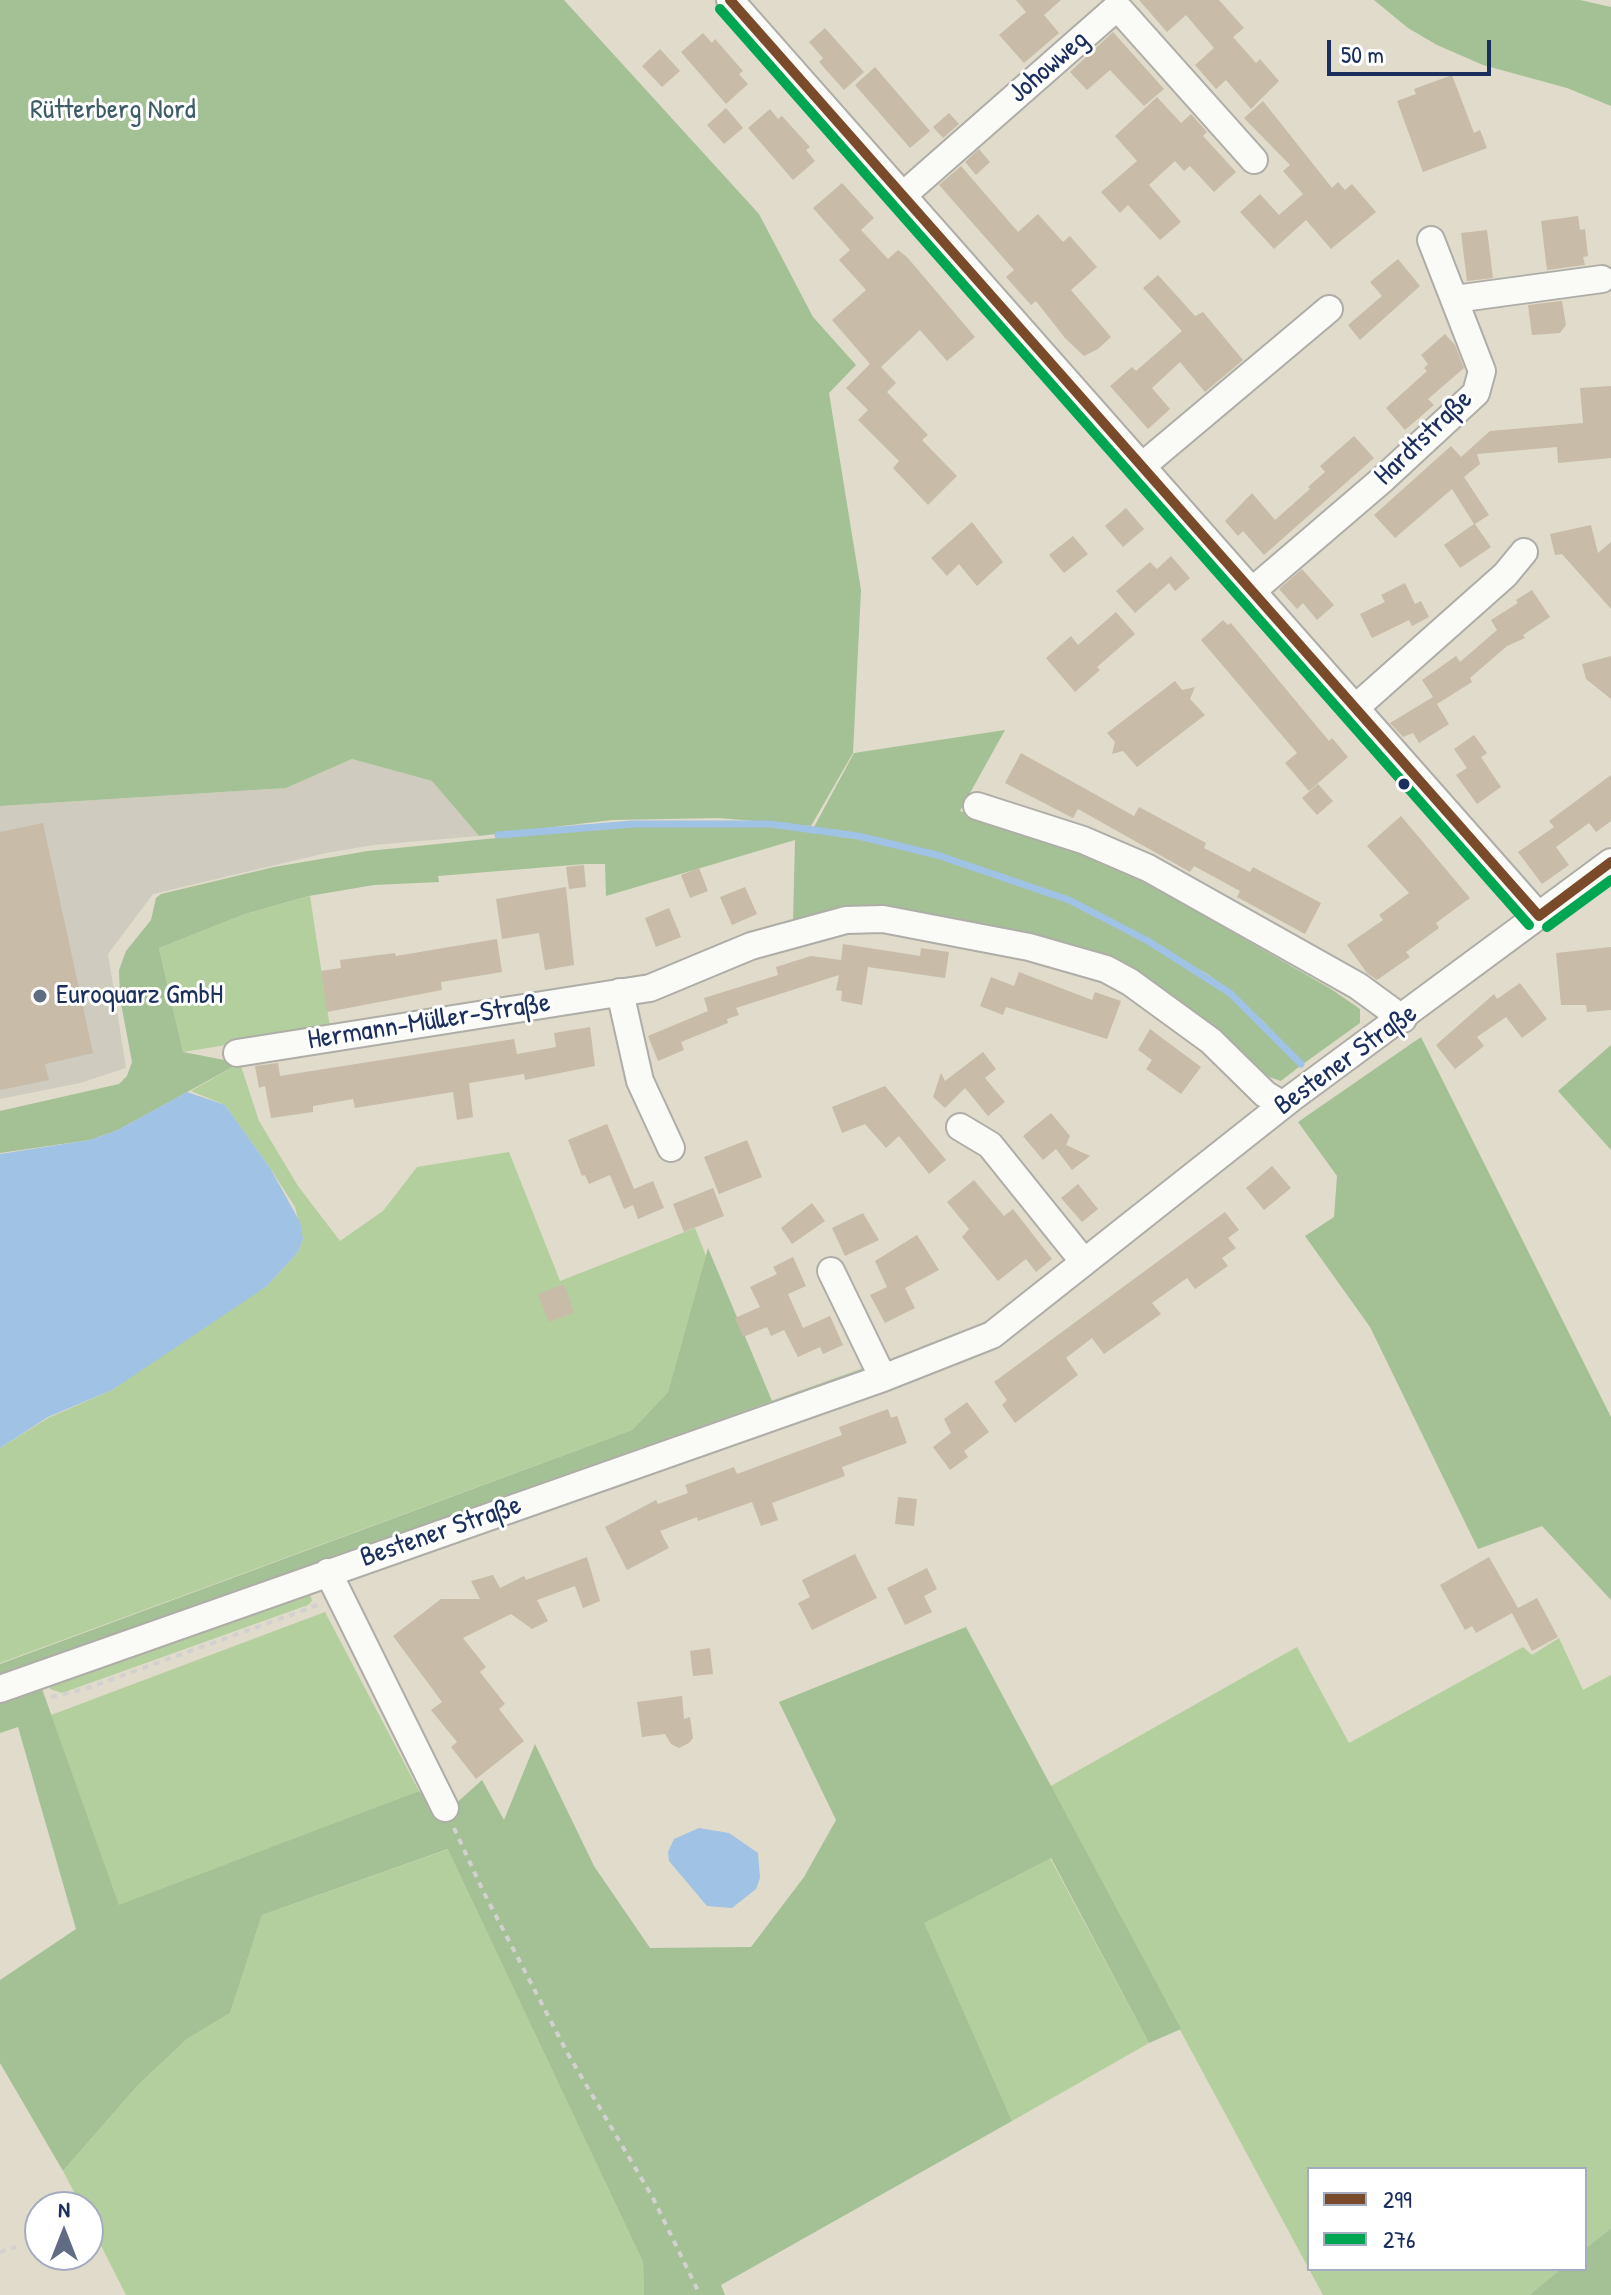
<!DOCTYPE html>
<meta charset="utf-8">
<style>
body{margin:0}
#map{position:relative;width:1611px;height:2295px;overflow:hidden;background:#e0dbca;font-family:"Patrick Hand",sans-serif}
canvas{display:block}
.legend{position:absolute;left:1307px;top:2167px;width:280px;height:104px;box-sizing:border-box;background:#fff;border:2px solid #a4acbf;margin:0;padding:10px 14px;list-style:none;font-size:24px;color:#1b2f5e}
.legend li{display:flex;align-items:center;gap:16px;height:40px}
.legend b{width:40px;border:2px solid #a4acbf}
.north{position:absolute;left:24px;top:2191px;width:80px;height:80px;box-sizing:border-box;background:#fff;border:2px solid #a4acbf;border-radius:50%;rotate:0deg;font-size:22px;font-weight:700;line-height:32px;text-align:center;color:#1b2f5e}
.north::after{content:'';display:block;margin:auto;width:28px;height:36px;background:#606b84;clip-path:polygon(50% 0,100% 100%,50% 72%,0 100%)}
.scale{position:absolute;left:1327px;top:40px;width:164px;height:36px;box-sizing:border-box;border:4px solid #1b2f5e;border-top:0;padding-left:10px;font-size:24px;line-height:28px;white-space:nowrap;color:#1b2f5e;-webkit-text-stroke:6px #fff;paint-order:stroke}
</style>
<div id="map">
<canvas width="1611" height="2295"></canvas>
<ul class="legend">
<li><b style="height:10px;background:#7a4b2a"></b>299</li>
<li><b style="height:10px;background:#00a651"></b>276</li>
</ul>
<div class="north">N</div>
<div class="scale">50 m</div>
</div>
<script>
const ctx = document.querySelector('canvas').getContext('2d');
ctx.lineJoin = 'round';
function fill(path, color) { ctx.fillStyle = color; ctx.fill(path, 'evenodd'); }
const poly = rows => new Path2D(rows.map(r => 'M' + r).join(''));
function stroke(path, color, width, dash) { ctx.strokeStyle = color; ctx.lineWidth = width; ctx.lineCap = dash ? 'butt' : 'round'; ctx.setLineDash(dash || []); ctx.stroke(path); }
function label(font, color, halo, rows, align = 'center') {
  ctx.font = font + ' "Patrick Hand",sans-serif'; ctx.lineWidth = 6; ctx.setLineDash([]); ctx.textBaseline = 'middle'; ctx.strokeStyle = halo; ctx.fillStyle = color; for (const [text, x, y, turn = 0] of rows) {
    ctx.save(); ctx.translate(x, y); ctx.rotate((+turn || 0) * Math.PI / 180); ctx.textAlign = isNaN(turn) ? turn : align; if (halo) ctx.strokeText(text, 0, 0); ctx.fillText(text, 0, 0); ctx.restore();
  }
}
fill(poly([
 [352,759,432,781,479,836,373,845,326,853,153,894,108,954,126,1068,80,1083,0,1099,0,806,286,788]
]), '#cfcbbe');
fill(poly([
 [310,896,330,1028,183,1052,159,948,245,914],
 [240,1063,259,1121,298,1186,340,1241,383,1211,417,1167,509,1152,560,1281,695,1228,706,1256,668,1392,632,1430,0,1663,0,1448,48,1418,112,1390,226,1310,267,1286,298,1252,303,1239,295,1207,270,1168,225,1105,191,1091],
 [869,1366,870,1370,0,1676],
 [309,1590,312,1601,308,1605,62,1693,50,1689,50,1685],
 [325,1612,419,1791,119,1906,51,1715],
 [1559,1638,1583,1690,1611,1675,1611,2228,1585,2249,1585,2169,1309,2169,1309,2269,1561,2269,1529,2295,1323,2295,1049,1787,1297,1647,1349,1743,1523,1647,1532,1655],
 [449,1849,643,2262,644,2295,126,2295,88,2220,88,2207,82,2207,63,2171,137,2086,187,2039,230,2013,262,1915],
 [1050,1858,1149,2043,1012,2121,923,1923]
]), '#b3cf9e');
fill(poly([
 [0,0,564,0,759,214,813,317,856,365,829,393,861,590,853,753,811,826,719,818,612,820,479,836,432,781,352,759,286,788,0,806],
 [1374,0,1580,0,1611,7,1611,106,1567,88,1483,65,1437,45,1408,28],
 [1005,730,960,811,1083,851,1142,880,1331,989,1360,1009,1360,1023,1303,1064,1263,1021,1209,975,1079,903,953,858,814,827,854,753],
 [719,825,793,828,897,846,967,865,1068,902,1143,940,1221,988,1255,1017,1300,1066,1281,1081,1260,1074,1086,951,793,923,795,840,606,896,605,864,585,864,438,876,439,882,374,885,309,896,245,914,159,948,183,1052,240,1063,118,1130,90,1140,0,1153,0,1111,119,1084,127,1076,132,1062,120,998,119,970,126,951,151,920,156,898,161,894,274,867,368,851,615,826],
 [1421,1037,1611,1417,1611,1600,1542,1526,1478,1549,1370,1327,1305,1236,1334,1217,1337,1176,1298,1122],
 [1611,1045,1611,1150,1558,1091],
 [708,1248,772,1401,0,1675,0,1664,632,1430,668,1392],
 [966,1627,1181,2029,1149,2043,1051,1858,924,1923,1012,2121,721,2285,725,2295,644,2295,643,2262,448,1849,262,1915,230,2013,187,2039,137,2086,63,2171,0,2063,0,1980,76,1929,18,1727,0,1733,0,1700,41,1686,119,1905,419,1791,442,1816,482,1780,504,1820,535,1744,594,1866,650,1948,751,1947,804,1877,836,1820,779,1702],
 [1611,2228,1611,2295,1529,2295,1561,2269,1585,2269,1585,2249]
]), '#a4c195');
fill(poly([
 [187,1092,225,1105,270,1168,300,1222,303,1239,298,1252,267,1286,112,1390,48,1417,0,1448,0,1154,90,1140,118,1130],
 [699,1828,729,1833,758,1853,760,1878,756,1889,732,1908,707,1906,669,1861,668,1852,674,1839]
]), '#a0c2e5');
stroke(poly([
 [498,835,633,824,770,824,858,836,937,855,1069,900,1148,941,1230,993,1301,1064]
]), '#a0c2e5', 7);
fill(poly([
 [1016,0,1061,0,1044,15,1059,33,1024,63,999,35,1026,12],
 [1139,0,1219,0,1244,28,1233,37,1256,63,1260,59,1279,81,1251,109,1226,80,1216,89,1195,65,1214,48,1186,15,1167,32],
 [825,28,864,72,844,90,819,62,823,58,809,42],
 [1113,32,1164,89,1144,106,1110,70,1087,90,1070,72],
 [703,33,712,43,715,39,743,71,739,74,748,84,726,104,681,52],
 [660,49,680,71,662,87,642,66],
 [875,67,930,131,910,148,855,85],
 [1452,75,1474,133,1480,130,1487,148,1423,172,1397,101,1416,94,1414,89],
 [1157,97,1181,123,1191,114,1207,132,1203,136,1236,172,1214,192,1190,166,1184,171,1175,161,1149,185,1181,222,1160,240,1128,205,1120,213,1101,192,1137,161,1115,136],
 [1263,101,1332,188,1338,182,1345,190,1352,184,1376,212,1331,249,1306,220,1274,249,1240,212,1260,194,1279,215,1303,194,1283,171,1290,165,1244,118],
 [726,108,743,128,724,144,707,125],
 [770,109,778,119,782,116,810,147,806,150,815,161,793,180,748,128],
 [949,113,959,124,943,138,933,127],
 [979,149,990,162,976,175,965,162],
 [961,166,1018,232,1038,214,1063,242,1070,236,1097,267,1071,290,1111,337,1098,349,1084,356,1065,338,1036,301,1031,305,1006,277,1014,270,939,185],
 [842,183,874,218,861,230,888,259,898,250,907,257,975,337,947,361,920,330,881,367,896,383,887,392,928,435,922,440,957,476,928,505,893,468,899,461,858,420,868,410,846,388,870,364,832,320,866,290,839,260,850,250,813,208],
 [1578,216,1580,230,1585,229,1588,256,1583,257,1585,265,1547,270,1541,221],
 [1487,230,1493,278,1467,281,1461,233],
 [1398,259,1420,286,1360,340,1348,325,1382,296,1370,282],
 [1158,275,1195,316,1203,312,1243,360,1205,392,1180,362,1152,388,1170,409,1148,429,1110,386,1132,367,1136,371,1182,331,1143,288],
 [1562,301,1566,325,1560,333,1532,335,1528,305],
 [1445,334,1455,345,1464,368,1428,399,1434,405,1405,430,1386,408,1427,371,1424,368,1428,364,1421,355],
 [1611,386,1611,458,1558,463,1557,447,1477,454,1480,464,1464,477,1489,515,1475,524,1491,547,1460,568,1444,545,1474,524,1452,489,1395,538,1374,515,1451,446,1461,457,1490,431,1583,423,1580,388],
 [1354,436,1374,458,1264,555,1243,531,1238,536,1225,521,1252,493,1275,520,1310,489,1308,487,1325,472,1320,466],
 [1126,508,1144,529,1123,547,1105,526],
 [972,522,1003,562,977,586,959,564,947,576,931,558],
 [1591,525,1598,553,1611,542,1611,609,1562,554,1555,555,1550,534],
 [1073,536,1088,554,1064,573,1049,555],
 [1171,556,1190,578,1175,591,1169,583,1135,613,1116,591,1150,562,1157,569],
 [1302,569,1334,605,1317,620,1303,603,1297,609,1279,589],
 [1405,583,1415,604,1421,601,1429,617,1412,626,1409,620,1372,638,1360,614,1385,602,1381,595],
 [1532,590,1550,617,1523,635,1525,638,1507,646,1470,678,1472,682,1437,704,1449,724,1419,743,1413,733,1403,737,1390,723,1433,697,1422,680,1456,656,1460,662,1497,630,1491,620,1518,603,1516,600],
 [1116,612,1135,634,1097,667,1100,670,1075,692,1046,658,1071,636,1078,645],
 [1223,620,1228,625,1231,623,1329,741,1332,738,1348,757,1309,791,1285,763,1297,753,1201,640],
 [1611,656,1611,699,1586,679,1582,664],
 [1175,681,1182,690,1195,687,1190,699,1205,715,1137,767,1123,751,1112,754,1115,742,1107,733],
 [1474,735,1487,753,1481,757,1501,787,1477,804,1456,775,1467,768,1454,749],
 [1021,753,1134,816,1139,807,1206,843,1204,848,1250,872,1253,867,1321,903,1305,934,1237,897,1240,891,1194,866,1190,872,1078,809,1073,818,1005,783],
 [1611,775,1611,821,1596,832,1589,823,1556,847,1569,865,1542,884,1518,852,1554,827,1549,821],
 [1318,784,1333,801,1317,815,1302,798],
 [1401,816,1470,898,1436,923,1439,928,1406,952,1410,957,1377,980,1367,973,1347,945,1383,920,1379,915,1409,893,1367,846],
 [43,823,93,1053,45,1064,49,1080,0,1090,0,832],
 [584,865,586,887,569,889,566,867],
 [699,868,708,891,690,898,681,875],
 [566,887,574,965,545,970,539,933,502,939,496,899],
 [745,887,757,914,732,925,720,897],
 [669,908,681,937,656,947,645,918],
 [497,939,502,972,441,982,442,990,327,1012,321,971,341,968,340,960,395,953,396,956],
 [843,944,920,956,921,948,949,952,945,978,868,967,862,1005,841,1001,842,991,836,990,839,975,736,1008,739,1015,727,1019,728,1023,681,1042,684,1050,658,1061,648,1036,708,1011,704,998,778,975,776,967,811,956,841,960],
 [1611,947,1611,1010,1587,1012,1586,1005,1561,1005,1556,953],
 [1019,972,1092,1000,1095,992,1121,1001,1107,1039,1006,1007,1003,1015,980,1006,991,977,1014,986],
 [1520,983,1547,1019,1522,1038,1506,1017,1477,1037,1484,1046,1455,1069,1436,1045,1494,994,1497,999],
 [590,1027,595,1066,525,1080,524,1074,469,1083,473,1117,457,1120,453,1092,355,1108,353,1099,313,1106,313,1112,271,1118,265,1086,259,1088,255,1066,278,1063,280,1076,514,1039,517,1054,556,1047,554,1033],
 [1150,1029,1201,1067,1181,1094,1146,1069,1152,1060,1138,1050],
 [983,1052,996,1069,985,1078,1005,1102,988,1116,965,1088,945,1108,933,1097,941,1073,945,1081],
 [885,1086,946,1160,929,1174,899,1136,886,1148,865,1124,842,1133,832,1107],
 [1051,1113,1070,1136,1066,1145,1090,1156,1072,1170,1056,1149,1043,1160,1023,1136],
 [607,1124,634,1189,653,1181,664,1208,638,1219,633,1205,624,1209,610,1175,589,1184,585,1175,582,1176,568,1140],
 [747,1140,762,1177,719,1194,704,1157],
 [1272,1166,1291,1188,1264,1210,1246,1188],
 [974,1180,1004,1216,1013,1209,1052,1259,1036,1272,1026,1259,998,1281,962,1237,969,1229,947,1202],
 [1078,1184,1098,1209,1082,1222,1061,1198],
 [713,1188,724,1216,684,1232,673,1204],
 [812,1203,825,1221,792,1244,781,1228],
 [1225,1212,1239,1230,1228,1238,1236,1248,1222,1258,1228,1266,1195,1289,1187,1278,1152,1303,1161,1314,1104,1354,1092,1338,1066,1358,1078,1375,1015,1423,1002,1405,1007,1400,994,1382],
 [863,1213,879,1240,845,1256,832,1228],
 [917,1235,939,1270,905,1288,915,1308,885,1323,870,1295,887,1287,875,1261],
 [793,1257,806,1286,788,1294,803,1328,830,1316,843,1345,823,1354,820,1347,798,1357,784,1330,771,1336,767,1327,743,1337,735,1318,760,1307,750,1287,777,1274,773,1267],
 [564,1284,574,1313,548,1322,538,1294],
 [967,1402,989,1432,964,1451,968,1457,950,1470,933,1447,951,1433,944,1419],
 [888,1409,891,1418,897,1416,907,1443,842,1467,845,1476,772,1503,778,1520,761,1526,752,1502,698,1521,697,1517,660,1531,669,1548,627,1570,605,1527,656,1500,658,1504,688,1493,685,1485,734,1467,737,1474,842,1435,839,1427],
 [898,1497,917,1499,914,1526,895,1524],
 [855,1554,877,1598,812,1630,798,1603,810,1597,802,1580],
 [587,1557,600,1601,583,1608,575,1586,537,1600,548,1621,532,1629,511,1614,463,1638,486,1667,480,1672,505,1704,499,1709,524,1741,476,1779,451,1747,457,1742,431,1710,442,1702,393,1636,441,1599,480,1599,471,1581,493,1575,500,1588,524,1576,526,1580],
 [1489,1557,1518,1608,1537,1598,1558,1637,1532,1651,1512,1613,1476,1633,1472,1626,1465,1630,1440,1585],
 [927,1568,937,1589,924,1596,932,1612,905,1625,887,1588],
 [710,1648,713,1674,693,1676,690,1651],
 [682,1696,684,1719,690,1717,693,1738,689,1743,679,1748,671,1744,665,1734,642,1737,637,1702]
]), '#c8bba8');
const minor = poly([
 [730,0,1539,916],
 [901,197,1115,9,1120,10,1254,160],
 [1455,299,1602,279],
 [1141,467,1329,309],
 [1251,592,1383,479,1476,393,1482,371,1431,240],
 [1354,709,1505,575,1524,552],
 [977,806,1083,840,1148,868,1358,986,1403,1019],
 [620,992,640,1081,671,1148],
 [237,1053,650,988,751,946,846,920,883,919,1029,947,1106,969,1130,982,1211,1041,1265,1094,1283,1105],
 [960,1127,990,1145,1084,1262],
 [831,1271,883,1378],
 [328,1572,445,1808],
 [0,1689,883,1378,992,1335,1293,1097,1611,862]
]);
stroke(minor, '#aeada7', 30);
stroke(poly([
 [51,1697,85,1689,318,1605],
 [454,1828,484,1893,568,2054,653,2198,700,2295],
 [0,2252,16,2247]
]), '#d2d1cf', 4, [6, 6]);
stroke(minor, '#fafaf7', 26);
stroke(poly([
 [730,0,1539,916],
 [1539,916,1611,862]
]), '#7a4b2a', 10);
stroke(poly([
 [720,9,1529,925],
 [1547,927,1611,880]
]), '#00a651', 10);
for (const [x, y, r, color] of [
 [1404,784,7,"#1b2f5e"],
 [40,996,8,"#606b84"]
]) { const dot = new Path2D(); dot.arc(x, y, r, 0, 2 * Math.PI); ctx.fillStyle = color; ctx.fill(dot); stroke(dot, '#fff', 3); }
label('28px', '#1b2f5e', '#fff', [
 ["Johowweg",1049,67,-41],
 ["Hardtstraße",1424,438,-44],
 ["Hermann-Müller-Straße",429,1022,-9],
 ["Bestener Straße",1346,1060,-36],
 ["Bestener Straße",441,1532,-19]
]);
label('28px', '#3e5c66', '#fff', [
 ["Rütterberg Nord",113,111]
]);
label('28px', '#1b2f5e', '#fff', [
 ["Euroquarz GmbH",56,996]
], 'left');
</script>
